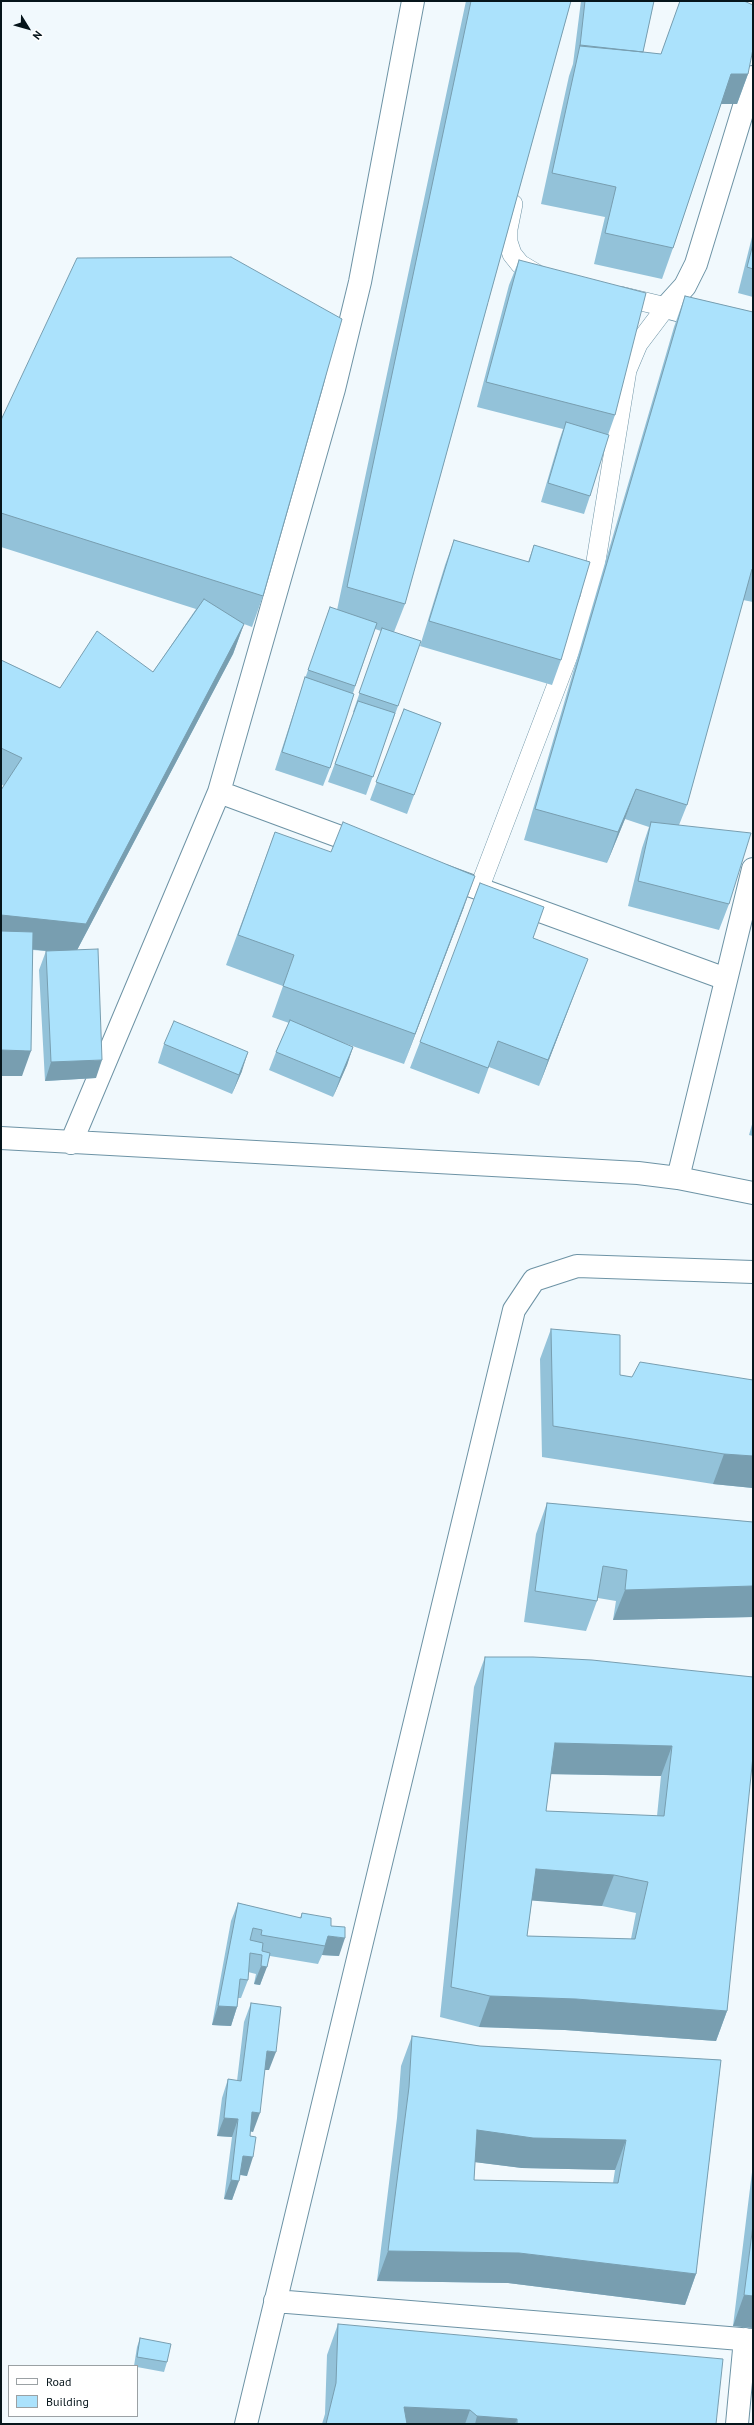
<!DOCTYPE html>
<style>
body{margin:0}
#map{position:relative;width:754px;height:2425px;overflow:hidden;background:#f1f9fd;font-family:"PT Sans",sans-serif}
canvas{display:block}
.frame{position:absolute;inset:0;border:2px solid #06151b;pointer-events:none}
.legend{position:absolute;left:8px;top:2365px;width:130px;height:52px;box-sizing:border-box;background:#fff;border:1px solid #9ba1a4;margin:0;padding:5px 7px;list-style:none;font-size:12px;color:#06151b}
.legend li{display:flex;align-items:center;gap:8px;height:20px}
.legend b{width:20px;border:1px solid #9ba1a4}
.north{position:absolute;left:8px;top:8px;width:40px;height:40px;-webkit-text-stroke:3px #fff;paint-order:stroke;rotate:127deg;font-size:11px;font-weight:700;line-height:16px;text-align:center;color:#06151b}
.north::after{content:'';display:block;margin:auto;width:14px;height:18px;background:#06151b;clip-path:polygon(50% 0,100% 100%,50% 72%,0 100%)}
</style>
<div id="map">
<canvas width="754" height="2425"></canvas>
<div class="frame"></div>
<ul class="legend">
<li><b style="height:5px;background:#fff"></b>Road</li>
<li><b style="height:11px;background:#abe2fc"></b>Building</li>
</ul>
<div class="north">N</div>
</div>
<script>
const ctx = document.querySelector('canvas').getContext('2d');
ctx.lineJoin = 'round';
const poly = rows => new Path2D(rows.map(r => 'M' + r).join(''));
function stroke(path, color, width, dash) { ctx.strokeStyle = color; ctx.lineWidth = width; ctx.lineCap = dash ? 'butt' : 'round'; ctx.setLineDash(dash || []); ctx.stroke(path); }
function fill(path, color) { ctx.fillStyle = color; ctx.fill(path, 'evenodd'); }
const lane = poly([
 [513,204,508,229,508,242,512,254,520,264,540,276],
 [479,889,590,598,627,370,638,344,666,307,620,296]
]);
const street = poly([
 [753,77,696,264,685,286,666,307,753,330],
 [219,792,365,846],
 [444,876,726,979],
 [1,1138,638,1173,678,1178,753,869],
 [71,1143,219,792,334,389,360,282,413,1],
 [678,1178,753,1193],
 [275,2301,753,2340],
 [246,2424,514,1310,534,1280,577,1266,753,1272],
 [737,2424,745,2339]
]);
stroke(lane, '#6d93a5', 20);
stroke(street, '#6d93a5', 24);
stroke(lane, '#fff', 19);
stroke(street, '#fff', 22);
fill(poly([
 [466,1,571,1,405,604,394,632,398,706,366,795,328,782,354,712,353,712,381,631,375,629,353,693,330,768,323,786,275,770,299,696,330,607,337,610],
 [581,1,654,1,643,52,661,54,680,1,744,1,748,74,737,104,721,104,673,248,662,279,594,264,605,217,541,204,569,76,573,64],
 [753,233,753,297,738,293],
 [519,260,615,415,608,435,590,496,584,514,541,502,559,441,563,429,477,407,509,285],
 [685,296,753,312,753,602,743,600,687,805,679,825,729,904,719,930,628,906,642,848,649,827,625,819,607,863,524,840,674,327],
 [1,420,263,596,252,627,244,624,233,654,77,950,96,1078,45,1081,39,970,46,951,33,950,22,1076,1,1076,1,790,4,786,1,784,1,660,60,688,153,672,196,609,1,547],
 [454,540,528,562,534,545,561,660,552,685,420,646,445,565],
 [404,709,441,723,407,814,370,800],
 [275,832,464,907,404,1064,341,1042,353,1047,347,1065,333,1097,269,1070,276,1052,289,1023,272,1017,283,986,226,965],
 [533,938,588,959,539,1086,489,1067,479,1094,410,1068,420,1042],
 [164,1044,242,1071,232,1094,158,1063],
 [753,1121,753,1136,749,1135],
 [551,1329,620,1375,632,1377,753,1380,753,1488,713,1484,542,1457,540,1359],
 [547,1503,753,1522,753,1617,613,1620,616,1601,598,1598,597,1601,586,1631,524,1622,536,1534],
 [485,1657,753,1677,727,2011,716,2041,565,2030,479,2027,440,2017,474,1687],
 [551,1774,661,1776,657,1816,546,1811],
 [532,1900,602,1906,636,1913,631,1939,527,1936],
 [238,1903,300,1918,302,1913,331,1926,339,1956,322,1955,318,1964,270,1956,260,1985,254,1984,256,1974,248,1972,248,1980,241,1998,238,1998,237,2007,231,2026,212,2025,231,1921],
 [251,2003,269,2070,265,2070,253,2132,250,2131,247,2176,240,2175,232,2200,224,2199,232,2137,217,2136,222,2098,228,2079,237,2081,244,2022],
 [412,2036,480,2046,721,2060,696,2274,685,2305,508,2283,377,2281,397,2118,401,2066],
 [475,2162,522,2168,615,2170,613,2183,474,2180],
 [753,2164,753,2328,733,2326],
 [338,2324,716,2424,322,2424,325,2414,327,2355],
 [140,2338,167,2362,164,2372,137,2367,137,2366,134,2366,137,2347]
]), '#93c2d9');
fill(poly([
 [731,74,748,74,737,104,720,104],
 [244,624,233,654,75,954,1,946,1,915],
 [636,789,625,819,607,863,618,832],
 [475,876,464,907,404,1064,415,1034],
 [588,959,578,984,539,1086,548,1060],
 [353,1047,347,1065,333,1097,340,1078],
 [1,1050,31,1051,22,1076,1,1076],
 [248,1052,242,1071,232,1094,239,1075],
 [102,1060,96,1078,45,1081,51,1062],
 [724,1454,753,1456,753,1488,713,1484],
 [753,1586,753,1617,613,1620,625,1590],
 [555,1743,672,1746,661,1776,544,1774],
 [536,1869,614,1875,602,1906,525,1900],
 [328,1936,345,1938,339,1956,322,1955],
 [261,1966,267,1967,260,1985,254,1984],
 [490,1996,576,1999,727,2011,716,2041,565,2030,479,2027],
 [218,2006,237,2007,231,2026,212,2025],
 [267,2051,276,2052,269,2070,261,2070],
 [252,2112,260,2113,253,2132,246,2130],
 [224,2118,238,2119,232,2137,217,2136],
 [477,2130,626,2140,615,2170,522,2168,466,2161],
 [243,2156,253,2157,247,2176,236,2174],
 [231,2180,239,2181,232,2200,224,2199],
 [388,2251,519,2253,696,2274,685,2305,508,2283,377,2281],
 [744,2295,753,2296,753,2328,733,2326],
 [404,2407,470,2410,465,2424,397,2424],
 [477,2416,517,2419,515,2424,475,2424]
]), '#789eb0');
const building = poly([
 [471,1,571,1,405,604,347,587,471,1],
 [585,1,654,1,643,52,580,46,585,1],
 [680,1,744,1,753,5,753,49,748,74,731,74,673,248,605,233,616,187,552,173,580,45,661,54,680,1],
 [753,244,753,269,747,267,753,244],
 [231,257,342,319,263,596,1,513,1,420,77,258,231,257],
 [519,260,646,293,615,415,486,382,519,260],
 [685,296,753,312,753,569,752,569,687,805,636,789,618,832,535,809,685,296],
 [566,422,609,435,590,496,548,483,566,422],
 [454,540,529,562,534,545,590,562,561,660,429,621,454,540],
 [204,599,244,624,86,924,1,915,1,790,22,758,1,748,1,660,60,688,97,631,153,672,204,599],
 [330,607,377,623,355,686,308,670,330,607],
 [382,628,421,641,398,706,359,693,382,628],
 [305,677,354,694,330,768,282,752,305,677],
 [358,701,395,713,373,777,335,764,358,701],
 [404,709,441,723,414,795,376,782,404,709],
 [343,822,475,876,415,1034,283,986,294,955,238,935,275,832,331,852,343,822],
 [651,822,751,833,729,904,638,881,651,822],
 [480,883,544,907,533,938,588,959,548,1060,498,1041,488,1068,420,1042,480,883],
 [1,931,33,932,31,1051,1,1050,1,931],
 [98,949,102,1060,51,1062,46,951,98,949],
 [290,1020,353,1047,340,1078,276,1052,290,1020],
 [174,1021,248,1052,239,1075,164,1044,174,1021],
 [551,1329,620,1335,620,1375,632,1377,640,1362,753,1380,753,1456,724,1454,553,1426,551,1329],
 [547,1503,753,1522,753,1586,625,1590,627,1570,603,1566,597,1601,535,1591,547,1503],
 [485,1657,533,1657,592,1660,753,1677,753,1756,727,2011,576,1999,490,1996,451,1987,485,1657],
 [555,1743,672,1746,664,1816,546,1811,555,1743],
 [536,1869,614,1875,648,1882,635,1939,527,1936,536,1869],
 [238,1903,301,1918,302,1913,331,1918,331,1926,345,1927,345,1938,328,1936,325,1946,261,1935,262,1930,253,1928,250,1940,263,1943,262,1951,270,1953,267,1967,261,1966,262,1955,250,1953,248,1980,240,1979,237,2007,218,2006,238,1903],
 [251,2003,281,2007,276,2052,267,2051,260,2113,252,2112,250,2136,256,2137,253,2157,243,2156,239,2181,231,2180,238,2119,224,2118,228,2079,241,2081,251,2003],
 [412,2036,480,2046,721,2060,696,2274,519,2253,388,2251,409,2087,412,2036],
 [477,2130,533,2138,626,2140,618,2183,474,2180,477,2130],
 [753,2225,753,2296,744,2295,753,2225],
 [338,2324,723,2359,716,2424,517,2424,517,2419,477,2416,470,2410,404,2407,407,2424,326,2424,336,2383,338,2324],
 [140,2338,171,2344,167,2362,137,2357,140,2338]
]);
fill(building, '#abe2fc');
stroke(building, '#789eb0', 1);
</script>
